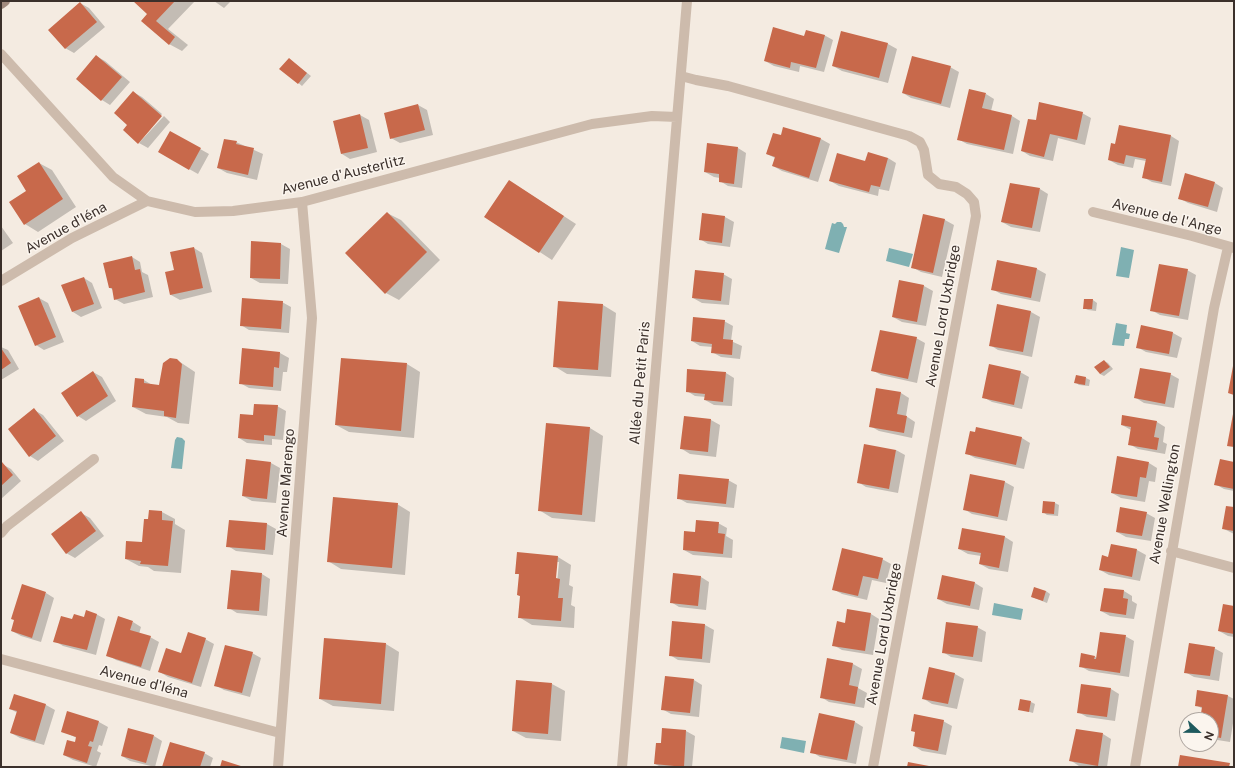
<!DOCTYPE html>
<meta charset="utf-8">
<style>
body{margin:0}
#map{position:relative;width:1235px;height:768px;overflow:hidden;background:#f4ebe1;font-family:"Public Sans",sans-serif}
canvas{display:block}
.frame{position:absolute;inset:0;border:2px solid #3b302b;pointer-events:none}
.north{position:absolute;left:1179px;top:712px;width:40px;height:40px;box-sizing:border-box;background:#fbf5ee;border:1px solid #aea6a0;border-radius:50%;rotate:112deg;font-size:11px;font-weight:700;line-height:16px;text-align:center;color:#3b302b}
.north::after{content:'';display:block;margin:auto;width:14px;height:18px;background:#1f5a5e;clip-path:polygon(50% 0,100% 100%,50% 72%,0 100%)}
</style>
<div id="map">
<canvas width="1235" height="768"></canvas>
<div class="frame"></div>
<div class="north">N</div>
</div>
<script>
const ctx = document.querySelector('canvas').getContext('2d');
ctx.lineJoin = 'round';
function fill(path, color) { ctx.fillStyle = color; ctx.fill(path, 'evenodd'); }
const poly = rows => new Path2D(rows.map(r => 'M' + r).join(''));
function stroke(path, color, width, dash) { ctx.strokeStyle = color; ctx.lineWidth = width; ctx.lineCap = dash ? 'butt' : 'round'; ctx.setLineDash(dash || []); ctx.stroke(path); }
function label(font, color, halo, rows, align = 'center') {
  ctx.font = font + ' "Public Sans",sans-serif'; ctx.lineWidth = 3; ctx.setLineDash([]); ctx.textBaseline = 'middle'; ctx.strokeStyle = halo; ctx.fillStyle = color; for (const [text, x, y, turn = 0] of rows) {
    ctx.save(); ctx.translate(x, y); ctx.rotate((+turn || 0) * Math.PI / 180); ctx.textAlign = isNaN(turn) ? turn : align; if (halo) ctx.strokeText(text, 0, 0); ctx.fillText(text, 0, 0); ctx.restore();
  }
}
fill(poly([
 [837,222,841,222,843,224,844,227,847,227,839,253,825,249,832,223,835,224],
 [1121,247,1134,250,1129,278,1116,276],
 [889,248,913,254,909,267,886,261],
 [1116,323,1127,325,1126,333,1130,334,1129,339,1125,339,1124,346,1112,345],
 [177,437,182,438,185,441,182,469,171,468,175,440],
 [994,603,1023,609,1021,620,992,615],
 [782,737,806,741,804,753,780,748]
]), '#7fb0b2');
fill(poly([
 [135,1,195,1,168,29,188,45,182,51,169,44,148,14],
 [214,1,231,1,224,8],
 [80,3,89,8,105,27,74,53,65,48],
 [842,32,888,44,897,49,888,83,842,71,833,66],
 [824,35,833,40,824,72,800,66,799,72,774,66,765,61,805,37],
 [96,56,105,61,130,82,110,105,102,100],
 [289,59,311,76,302,86,281,68],
 [950,67,959,72,950,108,911,98,903,93],
 [133,92,142,97,162,114,138,142],
 [986,94,994,99,991,111,1012,116,1020,121,1013,154,967,144,958,139],
 [418,105,427,110,433,135,400,143,391,138],
 [1082,113,1091,118,1085,145,1058,138,1053,161,1030,156,1022,151],
 [360,115,369,120,377,152,350,159,342,154],
 [164,116,170,122,148,148,139,143],
 [1120,126,1171,136,1179,141,1171,186,1152,182,1143,177,1146,161,1135,159,1133,168,1118,165,1109,160,1116,145],
 [784,128,821,139,830,144,818,182,782,171,773,166,775,158,767,154,781,136],
 [170,132,209,154,198,174,159,152],
 [236,142,263,154,257,180,227,173,218,168],
 [738,148,746,153,742,188,728,186,720,181,720,178,714,177,705,172],
 [888,158,896,163,889,191,879,189,878,196,839,186,830,181,866,162],
 [39,163,52,170,76,207,38,232,25,224,28,191],
 [1215,183,1223,188,1217,212,1188,203,1179,198],
 [522,189,576,224,552,260,486,217],
 [1040,189,1048,194,1040,232,1011,227,1002,222],
 [387,213,401,220,440,260,399,300,386,293],
 [703,214,725,217,734,222,730,247,708,244,700,239],
 [924,215,945,220,954,225,942,277,921,272,912,267],
 [1,226,13,243,1,251],
 [252,242,281,244,290,249,288,284,260,283,251,278],
 [194,248,202,253,212,292,180,300,171,295,166,273,176,271],
 [132,257,140,262,142,272,148,275,153,297,124,304,115,299,113,290,110,288],
 [998,261,1037,269,1046,274,1040,302,1001,294,992,289],
 [1187,270,1196,275,1188,320,1160,315,1151,310],
 [723,274,732,279,729,305,702,303,693,298],
 [84,278,92,283,102,308,81,317,73,312],
 [900,281,924,286,933,291,926,326,902,322,893,317],
 [39,298,48,303,64,342,44,350,36,345],
 [1093,300,1097,303,1096,311,1088,310,1084,308],
 [282,302,291,307,289,333,249,330,241,325],
 [603,305,616,313,611,377,567,374,554,366],
 [998,305,1031,312,1040,317,1032,357,998,350,990,345],
 [724,321,733,326,731,341,742,346,740,359,721,357,712,352,713,347,700,346,692,341],
 [1142,327,1173,333,1182,338,1177,358,1146,352,1137,347],
 [916,338,925,343,917,383,881,375,872,370],
 [1,347,8,350,19,369,1,380],
 [243,349,280,353,289,358,287,372,283,372,281,391,249,388,240,383],
 [177,360,195,372,189,424,178,423,167,417,146,414,133,407,144,380,152,385,160,386],
 [1104,361,1108,363,1113,369,1104,376,1100,374],
 [407,364,420,372,414,438,349,432,336,425],
 [93,372,102,377,116,401,86,421,78,416],
 [1020,372,1029,377,1022,409,992,402,983,397],
 [726,373,734,378,732,406,714,405,705,400,706,397,695,396,687,391],
 [1170,374,1179,379,1174,408,1144,403,1136,398],
 [1086,378,1090,380,1089,386,1079,385,1075,382],
 [877,389,901,393,909,398,906,416,915,422,912,438,879,431,870,426],
 [277,406,286,411,283,440,272,439,272,445,247,443,239,438,254,416],
 [34,410,43,415,64,441,38,461,30,456],
 [685,417,711,420,720,425,716,457,690,454,682,449],
 [1157,422,1165,427,1163,442,1167,444,1165,454,1138,449,1129,444,1131,430,1122,425],
 [547,424,590,428,603,436,595,522,552,518,539,510],
 [1022,438,1030,443,1024,469,975,458,966,453],
 [896,450,905,455,898,493,866,487,858,482],
 [247,460,271,463,280,468,276,503,252,501,243,496],
 [1149,463,1157,468,1155,482,1149,481,1145,502,1121,498,1112,493],
 [1234,463,1234,491,1224,489,1215,484],
 [2,464,11,469,21,481,1,499,1,465],
 [971,475,1005,482,1014,487,1007,521,972,514,964,509],
 [728,480,737,485,734,508,687,503,678,498],
 [1055,503,1059,505,1058,516,1047,515,1043,512],
 [397,504,410,512,405,575,341,569,328,561],
 [1234,508,1234,534,1224,529],
 [149,511,162,512,175,519,175,524,185,530,181,573,154,571,148,567,139,566,126,559,143,543,149,520],
 [81,513,90,518,104,536,75,558,66,553],
 [1146,513,1155,518,1151,541,1126,537,1117,532],
 [230,521,267,524,276,529,273,555,236,551,228,546],
 [718,523,727,528,726,536,733,540,732,558,693,555,684,550,696,533],
 [1005,537,1013,542,1008,572,989,569,980,564,981,556,968,554,959,549],
 [1111,545,1137,550,1146,555,1140,581,1109,575,1100,570,1109,558],
 [518,553,558,557,571,565,569,585,573,587,571,605,575,607,574,628,532,625,519,617,521,597,518,595,520,575,516,573],
 [557,562,559,562,557,583,555,583],
 [882,559,891,564,886,583,872,580,867,600,842,594,833,589],
 [262,574,270,579,267,616,237,613,229,608],
 [701,577,709,582,706,610,679,607,671,602],
 [975,583,983,588,979,610,947,604,938,599],
 [1046,591,1050,594,1047,603,1032,597],
 [1124,591,1132,596,1132,601,1137,604,1134,619,1110,616,1101,611],
 [46,593,54,598,41,642,21,636,12,631],
 [1234,607,1234,637,1228,636,1219,631],
 [96,614,105,619,96,655,63,646,55,641,73,620],
 [871,614,879,619,873,655,842,650,833,645,846,624],
 [133,622,141,627,139,634,150,637,159,642,150,671,116,660,108,655],
 [673,622,705,625,714,630,710,663,678,660,670,655],
 [977,627,986,632,982,662,951,657,943,652],
 [1125,636,1134,641,1129,677,1089,671,1080,666,1094,656,1097,658],
 [205,639,214,644,201,687,168,677,160,672],
 [386,644,399,652,394,711,333,706,320,699],
 [1214,648,1223,653,1219,681,1194,677,1185,672],
 [252,653,261,658,250,697,224,690,215,685],
 [828,660,853,664,862,669,858,688,867,693,864,708,829,702,821,697],
 [930,668,955,674,964,679,957,709,932,704,924,699],
 [694,680,702,685,699,717,671,714,662,709],
 [552,684,565,691,561,741,526,738,513,731],
 [1111,689,1119,694,1115,721,1087,717,1078,712],
 [1198,691,1228,696,1234,699,1234,717,1230,742,1211,739,1211,720,1201,720,1203,709,1196,705],
 [14,696,46,705,55,710,44,745,20,738,11,733,18,713,10,709],
 [1031,702,1035,704,1033,713,1019,709],
 [68,712,99,722,108,727,102,746,99,745,97,751,101,753,96,767,73,760,64,755,75,743,77,738,62,731],
 [943,721,952,726,946,755,922,751,914,746],
 [855,722,863,727,856,764,820,757,812,752],
 [663,729,686,731,695,736,692,767,661,767,655,764,661,744],
 [1103,734,1111,739,1107,767,1079,766,1070,760],
 [154,736,162,741,155,767,130,761,122,756],
 [204,753,213,758,210,767,163,767]
]), '#0003');
fill(poly([
 [133,1,175,1,156,21,175,37,169,45,141,21,147,14],
 [80,2,97,22,65,49,48,30],
 [773,27,804,36,806,30,825,35,816,68,791,62,790,68,764,61],
 [841,31,888,43,879,78,832,66],
 [96,55,122,77,101,101,76,79],
 [912,56,951,66,941,104,902,93],
 [289,58,307,73,298,84,279,69],
 [969,89,986,93,982,108,1012,115,1004,150,957,140],
 [133,91,162,116,138,144,123,130,127,125,114,113],
 [1039,102,1083,112,1077,140,1050,134,1044,157,1021,151,1028,119,1036,120],
 [418,104,425,130,390,139,384,113],
 [360,114,368,148,341,154,333,121],
 [1119,125,1171,135,1162,182,1142,178,1146,159,1126,155,1124,164,1108,160,1111,143,1115,144],
 [783,127,821,138,809,178,772,166,775,157,766,154,773,133,781,135],
 [170,131,201,148,189,170,158,152],
 [224,139,237,141,236,144,254,148,248,175,217,168],
 [707,143,738,147,734,184,719,182,719,174,704,172],
 [868,152,888,158,880,187,871,185,869,192,829,181,837,153,865,161],
 [39,162,63,199,24,225,9,202,26,191,17,176],
 [1185,173,1215,182,1208,207,1178,199],
 [509,180,564,216,539,253,484,217],
 [1010,183,1040,188,1032,228,1001,222],
 [387,212,427,252,385,294,345,253],
 [702,213,725,216,722,243,699,240],
 [923,214,945,219,933,273,911,268],
 [251,241,281,243,280,279,250,278],
 [194,247,203,288,170,295,165,272,174,270,170,252],
 [132,256,135,270,140,269,145,292,114,300,112,288,109,288,103,263],
 [997,260,1037,268,1031,298,991,290],
 [1159,264,1188,269,1179,316,1150,311],
 [695,270,724,273,721,301,692,298],
 [84,277,94,304,72,312,61,285],
 [899,280,924,285,917,322,892,317],
 [39,297,56,337,35,346,18,306],
 [242,298,283,301,281,329,240,326],
 [1084,299,1093,299,1092,309,1083,309],
 [558,301,603,304,598,370,553,367],
 [997,304,1031,311,1023,352,989,346],
 [693,317,725,320,723,339,733,340,732,355,711,353,712,344,691,341],
 [1141,325,1173,332,1169,354,1136,348],
 [880,330,917,337,908,379,871,371],
 [1,348,11,363,1,370],
 [242,348,280,352,279,368,274,367,273,387,239,384],
 [170,358,177,359,182,364,176,418,164,416,164,411,132,407,135,378,144,379,144,383,159,385,163,363],
 [341,358,407,363,401,431,335,425],
 [1104,360,1110,367,1100,374,1094,367],
 [989,364,1021,371,1014,405,982,398],
 [1233,366,1234,367,1234,395,1228,393],
 [1140,368,1171,373,1165,404,1134,398],
 [687,369,726,372,723,402,704,400,705,394,686,392],
 [93,371,108,396,77,417,61,393],
 [1076,375,1086,377,1085,385,1074,383],
 [876,388,901,392,897,414,907,416,904,433,869,427],
 [254,404,278,405,275,436,264,435,264,441,238,438,240,414,253,415],
 [34,408,56,436,29,457,8,429],
 [1233,414,1234,414,1234,447,1227,446],
 [1122,415,1157,421,1154,437,1159,438,1157,450,1128,445,1131,427,1121,425],
 [684,416,711,419,708,452,680,449],
 [546,423,590,427,582,515,538,511],
 [976,427,1022,437,1016,465,965,454,970,431,975,432],
 [864,444,896,450,889,489,857,483],
 [1117,456,1149,462,1146,478,1140,477,1137,497,1111,493],
 [246,459,271,462,267,499,242,496],
 [1220,459,1234,462,1234,489,1214,485],
 [2,462,13,475,1,486,1,463],
 [679,474,729,479,726,504,677,499],
 [970,474,1005,481,998,517,963,510],
 [333,497,398,503,392,568,327,562],
 [1043,501,1055,502,1054,514,1042,513],
 [1226,506,1234,507,1234,531,1222,529],
 [1120,507,1147,512,1142,536,1116,532],
 [149,510,162,511,162,520,173,521,168,566,140,564,141,561,125,559,126,541,142,542,144,519,148,519],
 [81,511,96,531,66,554,51,534],
 [229,520,267,523,265,550,226,547],
 [696,520,719,522,718,533,725,534,723,554,683,550,684,531,695,532],
 [962,528,1005,536,999,568,979,564,981,553,958,549],
 [1111,544,1137,549,1132,577,1099,570,1102,555,1108,557],
 [842,548,883,558,878,579,863,576,858,596,832,590],
 [517,552,558,556,556,578,560,579,558,598,563,598,561,621,518,618,520,596,517,595,519,574,515,574],
 [231,570,262,573,259,611,227,609],
 [673,573,701,576,698,606,670,603],
 [942,575,975,582,970,606,937,599],
 [22,584,46,592,32,638,11,631,14,620,11,619],
 [1034,587,1046,591,1043,601,1031,597],
 [1104,588,1124,590,1123,598,1128,599,1126,615,1100,611],
 [1223,604,1234,606,1234,634,1218,631],
 [847,609,871,613,865,651,832,646,837,621,845,623],
 [86,610,97,614,87,650,53,642,61,616,72,619,74,614,84,617],
 [118,616,133,621,130,630,151,636,141,667,106,656],
 [672,621,705,624,702,659,669,656],
 [946,622,978,626,973,657,942,653],
 [188,632,206,638,192,683,158,672,166,648,181,653],
 [1100,632,1126,635,1120,673,1079,667,1081,653,1095,656,1094,659,1096,659],
 [324,638,386,643,381,704,319,699],
 [1189,643,1215,647,1210,676,1184,673],
 [225,645,253,652,242,693,214,686],
 [827,658,853,663,849,685,858,687,855,704,820,698],
 [929,667,955,673,948,704,922,699],
 [665,676,694,679,690,713,661,710],
 [516,680,552,683,548,734,512,731],
 [1081,684,1111,688,1107,717,1077,713],
 [1197,690,1228,695,1221,738,1211,736,1211,720,1200,720,1202,707,1195,706],
 [14,694,46,704,35,741,10,733,17,711,9,709],
 [1020,699,1031,701,1029,712,1018,710],
 [67,711,99,721,93,742,90,741,88,746,92,747,87,763,63,755,67,740,75,742,76,737,61,732],
 [819,713,855,721,847,760,810,753],
 [914,714,944,720,938,751,913,746,915,732,911,731],
 [128,728,154,735,146,763,121,756],
 [662,728,686,730,684,767,654,764,656,743,661,743],
 [1076,729,1103,733,1098,766,1069,761],
 [170,742,205,752,200,767,162,767],
 [1180,755,1230,763,1229,767,1178,767],
 [222,760,244,767,220,767],
 [908,762,929,766,929,767,907,767]
]), '#c8694b');
stroke(poly([
 [1,54,113,177,147,201,195,212,233,211,302,202,592,124,652,116,677,117],
 [681,76,696,80,728,86,909,136,920,142,924,150,928,175,939,184,956,187,967,194,974,202,976,216,873,767],
 [1093,212,1192,236,1234,248],
 [1,281,72,238,147,201],
 [1,533,7,526,94,459],
 [1171,551,1234,568],
 [1,659,280,733],
 [278,767,312,318,302,202],
 [622,767,687,1],
 [1135,767,1214,308,1228,247]
]), '#cdbbac', 10);
stroke(poly([
 [1,4,5,1]
]), '#a18a7d', 10);
label('14px', '#3b302b', '#fbf5ee', [
 ["Avenue d'Austerlitz",343,175,-14],
 ["Avenue de l'Ange",1167,217,14],
 ["Avenue d'Iéna",66,228,-29],
 ["Avenue Lord Uxbridge",943,316,-80],
 ["Allée du Petit Paris",640,383,-85],
 ["Avenue Marengo",286,483,-86],
 ["Avenue Wellington",1165,504,-80],
 ["Avenue Lord Uxbridge",884,634,-80],
 ["Avenue d'Iéna",144,682,15]
]);
</script>
